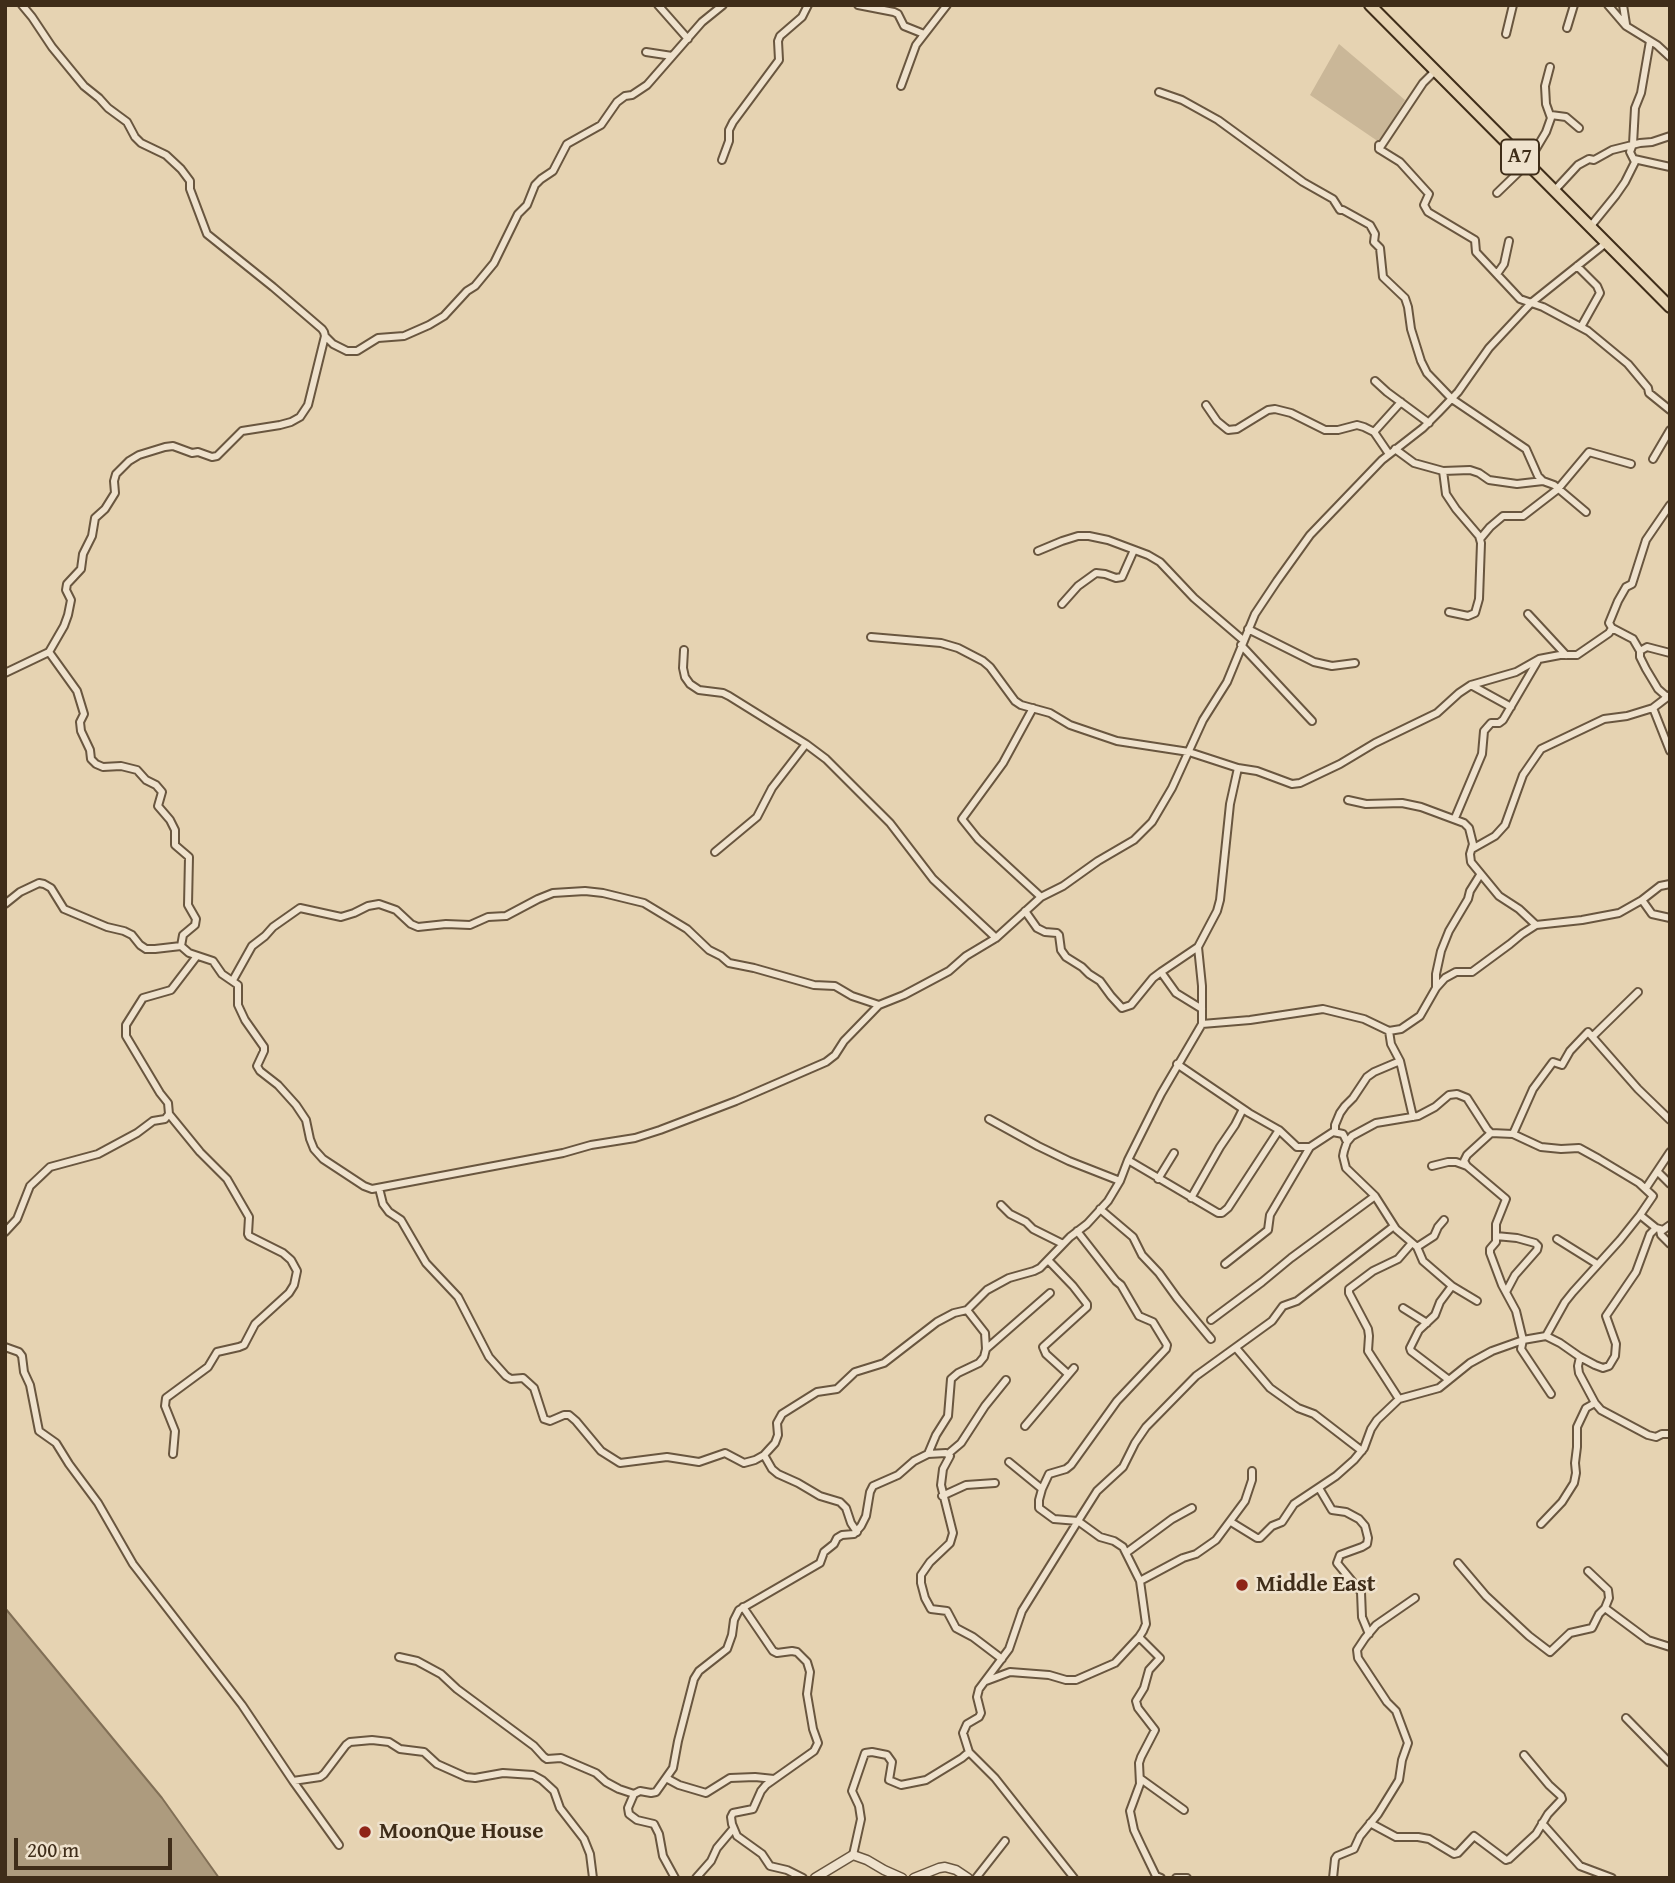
<!DOCTYPE html>
<style>
body{margin:0}
#map{position:relative;width:1675px;height:1883px;overflow:hidden;background:#e6d3b2;font-family:"Gentium Book Plus",serif}
canvas{display:block}
.frame{position:absolute;inset:0;border:7px solid #3f2d19;pointer-events:none}
.scale{position:absolute;left:14px;top:1838px;width:158px;height:32px;box-sizing:border-box;border:4px solid #3f2d19;border-top:0;padding-left:9px;font-size:21px;line-height:24px;white-space:nowrap;color:#3f2d19;-webkit-text-stroke:5px #efe2cd;paint-order:stroke}
</style>
<div id="map">
<canvas width="1675" height="1883"></canvas>
<div class="frame"></div>
<div class="scale">200 m</div>
</div>
<script>
const ctx = document.querySelector('canvas').getContext('2d');
ctx.lineJoin = 'round';
function fill(path, color) { ctx.fillStyle = color; ctx.fill(path, 'evenodd'); }
const poly = rows => new Path2D(rows.map(r => 'M' + r).join(''));
function stroke(path, color, width, dash) { ctx.strokeStyle = color; ctx.lineWidth = width; ctx.lineCap = dash ? 'butt' : 'round'; ctx.setLineDash(dash || []); ctx.stroke(path); }
function label(font, color, halo, rows, align = 'center') {
  ctx.font = font + ' "Gentium Book Plus",serif'; ctx.lineWidth = 5; ctx.setLineDash([]); ctx.textBaseline = 'middle'; ctx.strokeStyle = halo; ctx.fillStyle = color; for (const [text, x, y, turn = 0] of rows) {
    ctx.save(); ctx.translate(x, y); ctx.rotate((+turn || 0) * Math.PI / 180); ctx.textAlign = isNaN(turn) ? turn : align; if (halo) ctx.strokeText(text, 0, 0); ctx.fillText(text, 0, 0); ctx.restore();
  }
}
fill(poly([
 [1339,44,1405,100,1379,142,1310,95]
]), '#cab798');
const water = poly([
 [5,1608,162,1798,219,1878,5,1878,5,1608]
]);
fill(water, '#ad9b7e');
stroke(water, '#816f56', 2);
const minor = poly([
 [22,5,32,17,52,47,84,86,99,98,108,108,127,122,135,137,141,143,166,155,181,169,190,181,190,189,207,234,273,287,322,329,324,332,325,336,308,405,300,417,291,422,280,425,242,431,217,456,212,457,198,452,192,453,173,446,165,447,139,455,129,461,116,474,114,481,115,493,105,509,95,518,92,536,83,554,81,569,67,584,66,590,71,600,68,615,64,626,49,652,77,691,84,714,80,722,81,731,90,750,91,759,96,764,103,767,121,766,137,770,146,780,156,785,162,792,158,806,170,820,175,830,175,845,189,857,188,905,196,919,195,925,183,935,181,946,189,953,213,961,222,974,238,985,238,1005,245,1020,264,1047,264,1051,257,1066,260,1071,278,1085,296,1105,306,1120,310,1139,314,1149,323,1159,364,1186,372,1189,563,1153,591,1145,635,1138,660,1130,736,1101,826,1062,835,1055,844,1041,879,1005,904,995,949,971,966,956,996,938,1041,897,1063,886,1098,861,1134,840,1152,822,1172,788,1203,720,1227,682,1255,614,1277,581,1310,535,1382,460,1423,428,1438,413,1458,392,1489,348,1531,303,1606,243],
 [658,5,688,39],
 [858,5,894,12,898,14,904,26,924,34],
 [1608,5,1626,26,1657,45,1670,57],
 [1623,5,1626,24],
 [1567,28,1574,5],
 [1506,34,1513,5],
 [646,52,672,56],
 [901,86,916,45,947,5],
 [1159,92,1182,100,1218,120,1303,182,1333,199,1340,210,1343,210,1370,225,1375,234,1374,242,1380,248,1383,277,1405,298,1408,307,1411,329,1421,361,1427,373,1452,399,1526,449,1538,476,1543,481],
 [1551,115,1566,117,1579,128],
 [1379,145,1379,149,1400,162,1429,194,1424,205,1428,212,1475,240,1476,252,1520,299,1543,307,1588,331,1628,364,1648,388,1649,393,1670,410],
 [1379,149,1423,83,1435,71],
 [1634,159,1670,167],
 [722,160,729,141,729,130,733,122,779,60,778,41,780,36,802,17,808,5],
 [1554,191,1578,165,1589,159,1594,160,1612,150,1640,143,1652,142,1670,136],
 [1497,193,1527,164,1546,132,1551,118,1546,104,1545,86,1550,67],
 [1590,227,1616,195,1625,182,1635,162,1630,152,1633,144,1635,108,1641,93,1650,41],
 [1577,266,1597,286,1600,293,1581,327],
 [1497,274,1504,264,1509,241],
 [325,336,333,344,347,351,357,351,378,338,404,336,429,325,444,316,467,291,475,286,494,263,518,214,527,205,535,185,541,179,553,171,567,144,601,125,617,102,625,96,632,95,647,85,702,22,723,5],
 [1375,381,1387,392,1429,423],
 [1206,405,1217,421,1228,430,1237,429,1268,410,1275,409,1291,413,1325,430,1338,430,1357,425,1364,427,1374,432,1389,454],
 [1374,432,1401,402],
 [1395,449,1414,463,1443,471,1470,470,1479,473,1489,480,1517,484,1543,481,1554,485,1586,512],
 [1653,459,1670,430],
 [1443,471,1446,494,1456,509,1479,536,1481,543,1479,599,1475,613,1468,616,1449,612],
 [1480,539,1490,527,1503,516,1523,516,1558,489,1589,452,1631,464],
 [1038,551,1062,541,1078,536,1089,536,1108,540,1148,555,1160,562,1194,598,1243,640],
 [1062,604,1078,586,1096,573,1105,574,1116,578,1122,577,1134,550],
 [1528,614,1566,655],
 [1612,628,1633,639,1640,651,1640,657,1646,669,1658,689,1666,696],
 [1248,629,1314,662,1332,666,1355,663],
 [871,637,941,643,958,648,983,661,990,667,1015,701,1021,705,1050,713,1070,725,1117,741,1189,752,1238,768,1257,771,1292,784,1300,783,1340,764,1375,743,1437,713,1459,693,1471,685,1516,672,1539,659,1560,655,1577,655,1609,633,1612,628,1609,623,1618,601,1626,587,1632,584,1646,540,1670,505],
 [1241,645,1312,721],
 [684,650,683,668,685,677,690,684,699,690,723,693,729,696,806,744,826,759,890,823,933,879,996,938],
 [1640,651,1647,647,1670,653],
 [5,673,49,652],
 [1471,685,1511,707],
 [1670,695,1653,708,1670,751],
 [1033,708,1003,763,962,819,978,839,1041,897],
 [1348,800,1366,804,1402,803,1421,807,1464,823,1469,828,1473,844,1470,854,1471,862,1499,896,1519,909,1536,925],
 [1455,818,1482,754,1484,731,1491,723,1499,723,1503,720,1537,662],
 [1472,849,1495,836,1505,825,1523,775,1541,749,1604,719,1627,716,1653,708],
 [715,852,757,817,772,788,806,744],
 [1642,900,1652,914,1670,918],
 [5,904,20,892,39,883,44,884,51,888,64,909,107,927,124,931,132,935,140,945,146,949,155,949,181,946],
 [1025,911,1037,928,1045,932,1057,933,1059,935,1061,950,1066,957,1082,967,1089,974,1100,981,1111,996,1122,1008,1131,1005,1153,978,1161,972,1176,993,1202,1009],
 [1161,972,1198,947],
 [233,980,252,946,265,936,273,927,300,908,341,917,354,913,368,906,379,904,396,910,411,924,418,927,446,924,470,925,488,917,506,916,538,899,553,893,585,891,603,893,644,903,687,929,709,950,721,956,729,963,754,968,814,985,835,986,852,996,879,1005],
 [1436,988,1436,974,1441,951,1449,931,1468,899,1470,891,1480,875],
 [1202,1024,1250,1020,1323,1009,1364,1019,1389,1031,1401,1029,1420,1016,1436,988,1445,978,1456,972,1472,972,1510,944,1522,934,1536,925,1582,920,1619,913,1642,900,1660,886,1670,884],
 [1389,1031,1391,1044,1400,1061,1413,1117],
 [1593,1036,1638,992],
 [1177,1064,1249,1113,1279,1130,1297,1147,1310,1147,1333,1132,1343,1134,1347,1142],
 [169,1114,200,1152,227,1179,249,1217,248,1234,249,1236,283,1253,291,1260,297,1271,294,1285,289,1293,255,1324,244,1345,239,1347,217,1352,208,1367,166,1398,165,1406,175,1431,173,1454],
 [989,1119,1038,1146,1069,1161,1120,1181],
 [1335,1132,1335,1125,1340,1113,1345,1106,1353,1098,1367,1077,1374,1072,1400,1061],
 [1513,1134,1533,1089,1553,1062,1562,1065,1570,1051,1588,1032,1638,1089,1670,1120],
 [1128,1160,1218,1213,1222,1213,1228,1208,1279,1130],
 [1432,1166,1448,1162,1456,1162,1467,1166,1506,1199,1496,1224,1496,1242,1490,1249,1490,1253,1502,1285,1516,1311,1523,1340,1521,1349,1551,1394],
 [1467,1166,1464,1161,1467,1155,1491,1133],
 [1658,1172,1670,1184],
 [1158,1179,1174,1153],
 [379,1188,383,1204,389,1212,401,1220,426,1263,458,1297,489,1357,506,1376,511,1379,523,1378,534,1388,544,1419,550,1421,564,1415,569,1415,576,1421,601,1451,620,1463,667,1457,699,1462,725,1453,744,1463,755,1460,764,1455,775,1443,778,1435,777,1423,782,1414,817,1392,837,1389,855,1372,884,1363,937,1322,954,1313,967,1310,987,1290,1009,1278,1034,1271,1040,1268,1070,1237,1087,1224,1108,1201,1120,1181,1128,1160,1161,1094,1202,1024,1202,986,1198,947,1217,911,1220,900,1230,804,1238,768],
 [1646,1188,1670,1152],
 [1191,1198,1220,1147,1235,1125,1243,1109],
 [1001,1205,1010,1214,1026,1222,1033,1229,1063,1244],
 [1100,1209,1133,1237,1142,1255,1159,1273,1177,1298,1211,1339],
 [1660,1230,1661,1235,1670,1244],
 [5,1232,17,1219,30,1186,50,1167,98,1154,137,1133,153,1121,165,1119,169,1114,168,1103,160,1093,126,1036,126,1025,143,998,171,990,197,956],
 [1496,1236,1517,1238,1535,1243,1538,1246,1537,1250,1515,1275,1506,1292],
 [1557,1239,1597,1264],
 [1417,1247,1434,1236,1438,1227,1444,1220],
 [1049,1261,1073,1286,1087,1304,1087,1307,1043,1347,1046,1354,1068,1374],
 [1225,1264,1268,1230,1270,1215,1310,1147],
 [1452,1286,1477,1301],
 [1403,1308,1427,1323],
 [1211,1320,1262,1282,1291,1258,1375,1196],
 [1546,1336,1565,1302,1573,1292,1620,1240,1640,1215],
 [5,1347,19,1352,22,1356,24,1372,30,1385,39,1431,56,1443,69,1464,98,1503,133,1564,242,1705,293,1781,320,1777,324,1774,346,1745,350,1742,372,1740,389,1742,400,1749,424,1752,437,1764,466,1777,475,1778,503,1773,533,1775,542,1780,554,1791,560,1808,584,1839,590,1854,593,1878],
 [1236,1348,1270,1388,1298,1408,1314,1414,1362,1451],
 [986,1349,1050,1293],
 [1580,1357,1578,1366,1579,1373,1595,1403,1601,1410,1648,1435,1656,1437,1662,1434,1670,1434],
 [1449,1380,1411,1351,1410,1348,1419,1330,1435,1315,1440,1302,1452,1286,1423,1261,1417,1247,1396,1229,1375,1196,1346,1168,1343,1156,1344,1151,1347,1142,1352,1136,1376,1123,1418,1116,1435,1107,1449,1095,1457,1094,1467,1098,1487,1129,1491,1133,1513,1134,1541,1147,1561,1149,1579,1148,1599,1159,1639,1183,1653,1196,1640,1215,1656,1228],
 [1399,1399,1368,1351,1369,1336,1368,1329,1349,1293,1349,1289,1373,1271,1398,1259,1411,1244],
 [1025,1426,1074,1368],
 [928,1454,946,1453,950,1456,943,1469,941,1485,953,1533,950,1543,930,1562,921,1575,921,1583,925,1598,931,1609,947,1611,956,1628,973,1637,1002,1659],
 [948,1454,961,1443,985,1406,1006,1380],
 [764,1455,772,1469,778,1474,798,1483,820,1496,840,1502,846,1508,851,1523,857,1532],
 [1252,1471,1252,1480,1245,1501,1216,1540,1196,1554,1183,1558,1140,1581,1123,1547,1114,1541,1100,1537,1078,1521,1097,1491,1123,1467,1135,1443,1146,1427,1196,1376,1272,1321,1283,1306,1297,1301,1394,1226],
 [1319,1488,1332,1510,1346,1512,1359,1519,1365,1526,1368,1538,1367,1544,1362,1547,1340,1555,1337,1563,1361,1592,1362,1617,1369,1634],
 [1042,1489,1049,1474,1066,1469,1071,1465,1117,1401,1166,1349,1167,1345,1153,1322,1139,1316,1121,1285,1116,1281,1077,1231],
 [942,1496,966,1485,995,1483],
 [1231,1522,1257,1538,1260,1538,1272,1526,1282,1522,1294,1504,1336,1476,1354,1460,1364,1448,1371,1429,1377,1420,1399,1399,1439,1388,1470,1363,1492,1351,1523,1340,1546,1336,1560,1343,1580,1357,1595,1365,1603,1368,1609,1366,1615,1356,1616,1344,1606,1316,1636,1272,1650,1234,1656,1228,1663,1230,1670,1225],
 [1541,1524,1562,1502,1574,1483,1576,1473,1575,1463,1577,1447,1577,1427,1586,1408,1595,1403],
 [1126,1553,1172,1519,1192,1508],
 [1458,1563,1486,1596,1529,1636,1550,1652,1570,1633,1592,1628,1599,1614,1605,1608],
 [1588,1571,1608,1590,1609,1598,1605,1608,1648,1640,1670,1647],
 [1140,1581,1146,1624,1143,1631,1139,1637,1160,1658,1149,1670,1144,1688,1136,1701,1138,1708,1155,1730,1141,1757,1139,1763,1140,1784,1130,1811,1134,1830,1141,1845,1156,1876,1161,1878],
 [743,1607,773,1651,777,1653,792,1651,797,1652,807,1662,810,1672,807,1694,813,1729,818,1743,814,1751,766,1785,761,1791,753,1809,733,1813,731,1817,732,1824,737,1836,762,1854,770,1866,787,1870,803,1878],
 [399,1657,417,1661,441,1674,457,1689,534,1746,544,1757,547,1759,561,1758,596,1773,606,1782,619,1789,634,1794],
 [986,1681,1010,1672,1049,1675,1066,1680,1076,1680,1115,1663,1139,1637],
 [1626,1718,1670,1763],
 [969,1752,963,1733,967,1724,979,1717,981,1713,977,1697,979,1689,1009,1649,1022,1611,1078,1521,1054,1519,1039,1508,1039,1500,1042,1489,1009,1462],
 [666,1778,679,1785,706,1793,730,1778,755,1777,774,1779],
 [1141,1779,1184,1810],
 [293,1781,339,1845],
 [1370,1823,1396,1837,1418,1837,1429,1839,1454,1854,1458,1853,1474,1836,1506,1860,1509,1859,1536,1834,1548,1814,1562,1799,1561,1796,1549,1785,1524,1755],
 [1542,1823,1580,1866,1612,1878],
 [853,1855,861,1819,859,1806,852,1791,865,1753,872,1752,887,1755,892,1762,889,1780,901,1785,926,1780,962,1758,969,1752,995,1778,1074,1878],
 [675,1878,663,1856,659,1834,654,1824,637,1820,629,1814,628,1808,634,1794,640,1791,651,1793,656,1792,673,1768,678,1741,694,1679,699,1671,727,1649,732,1635,734,1620,739,1610,820,1563,824,1552,834,1544,837,1538,842,1535,854,1534,861,1526,866,1516,870,1492,873,1486,898,1475,914,1461,928,1454,936,1435,948,1416,951,1379,958,1373,979,1363,984,1357,986,1349,985,1333,967,1310],
 [696,1878,711,1861,717,1848,733,1829],
 [976,1878,1005,1841],
 [1176,1878,1187,1878],
 [1333,1878,1335,1859,1337,1856,1354,1849,1360,1836,1378,1814,1399,1780,1402,1760,1408,1743,1396,1711,1387,1702,1358,1658,1357,1650,1365,1638,1376,1625,1415,1598]
]);
const tertiary = poly([
 [815,1878,853,1855,867,1860,884,1870,902,1878],
 [914,1878,939,1868,945,1867,956,1870,968,1878]
]);
const trunk = poly([
 [1370,5,1670,307]
]);
stroke(minor, '#69563f', 10);
stroke(tertiary, '#69563f', 11);
stroke(trunk, '#3f2d19', 14);
stroke(minor, '#efe2cd', 6);
stroke(tertiary, '#efe2cd', 8);
stroke(trunk, '#e6d3b2', 10);
for (const [x, y, r, color] of [
 [1242,1585,7,"#8f2418"],
 [365,1832,7,"#8f2418"]
]) { const dot = new Path2D(); dot.arc(x, y, r, 0, 2 * Math.PI); ctx.fillStyle = color; ctx.fill(dot); stroke(dot, '#efe2cd', 2.5); }
for (const [x, y, w] of [
 [1520,157,38]
]) { const box = new Path2D(); box.roundRect(x - w / 2, y - 17.5, w, 35, 5); ctx.fillStyle = '#efe2cd'; ctx.fill(box); stroke(box, '#3f2d19', 2); }
label('bold 21px', '#3f2d19', null, [
 ["A7",1520,157]
]);
label('bold 23px', '#3f2d19', '#efe2cd', [
 ["Middle East",1256,1585],
 ["MoonQue House",379,1832]
], 'left');
</script>
